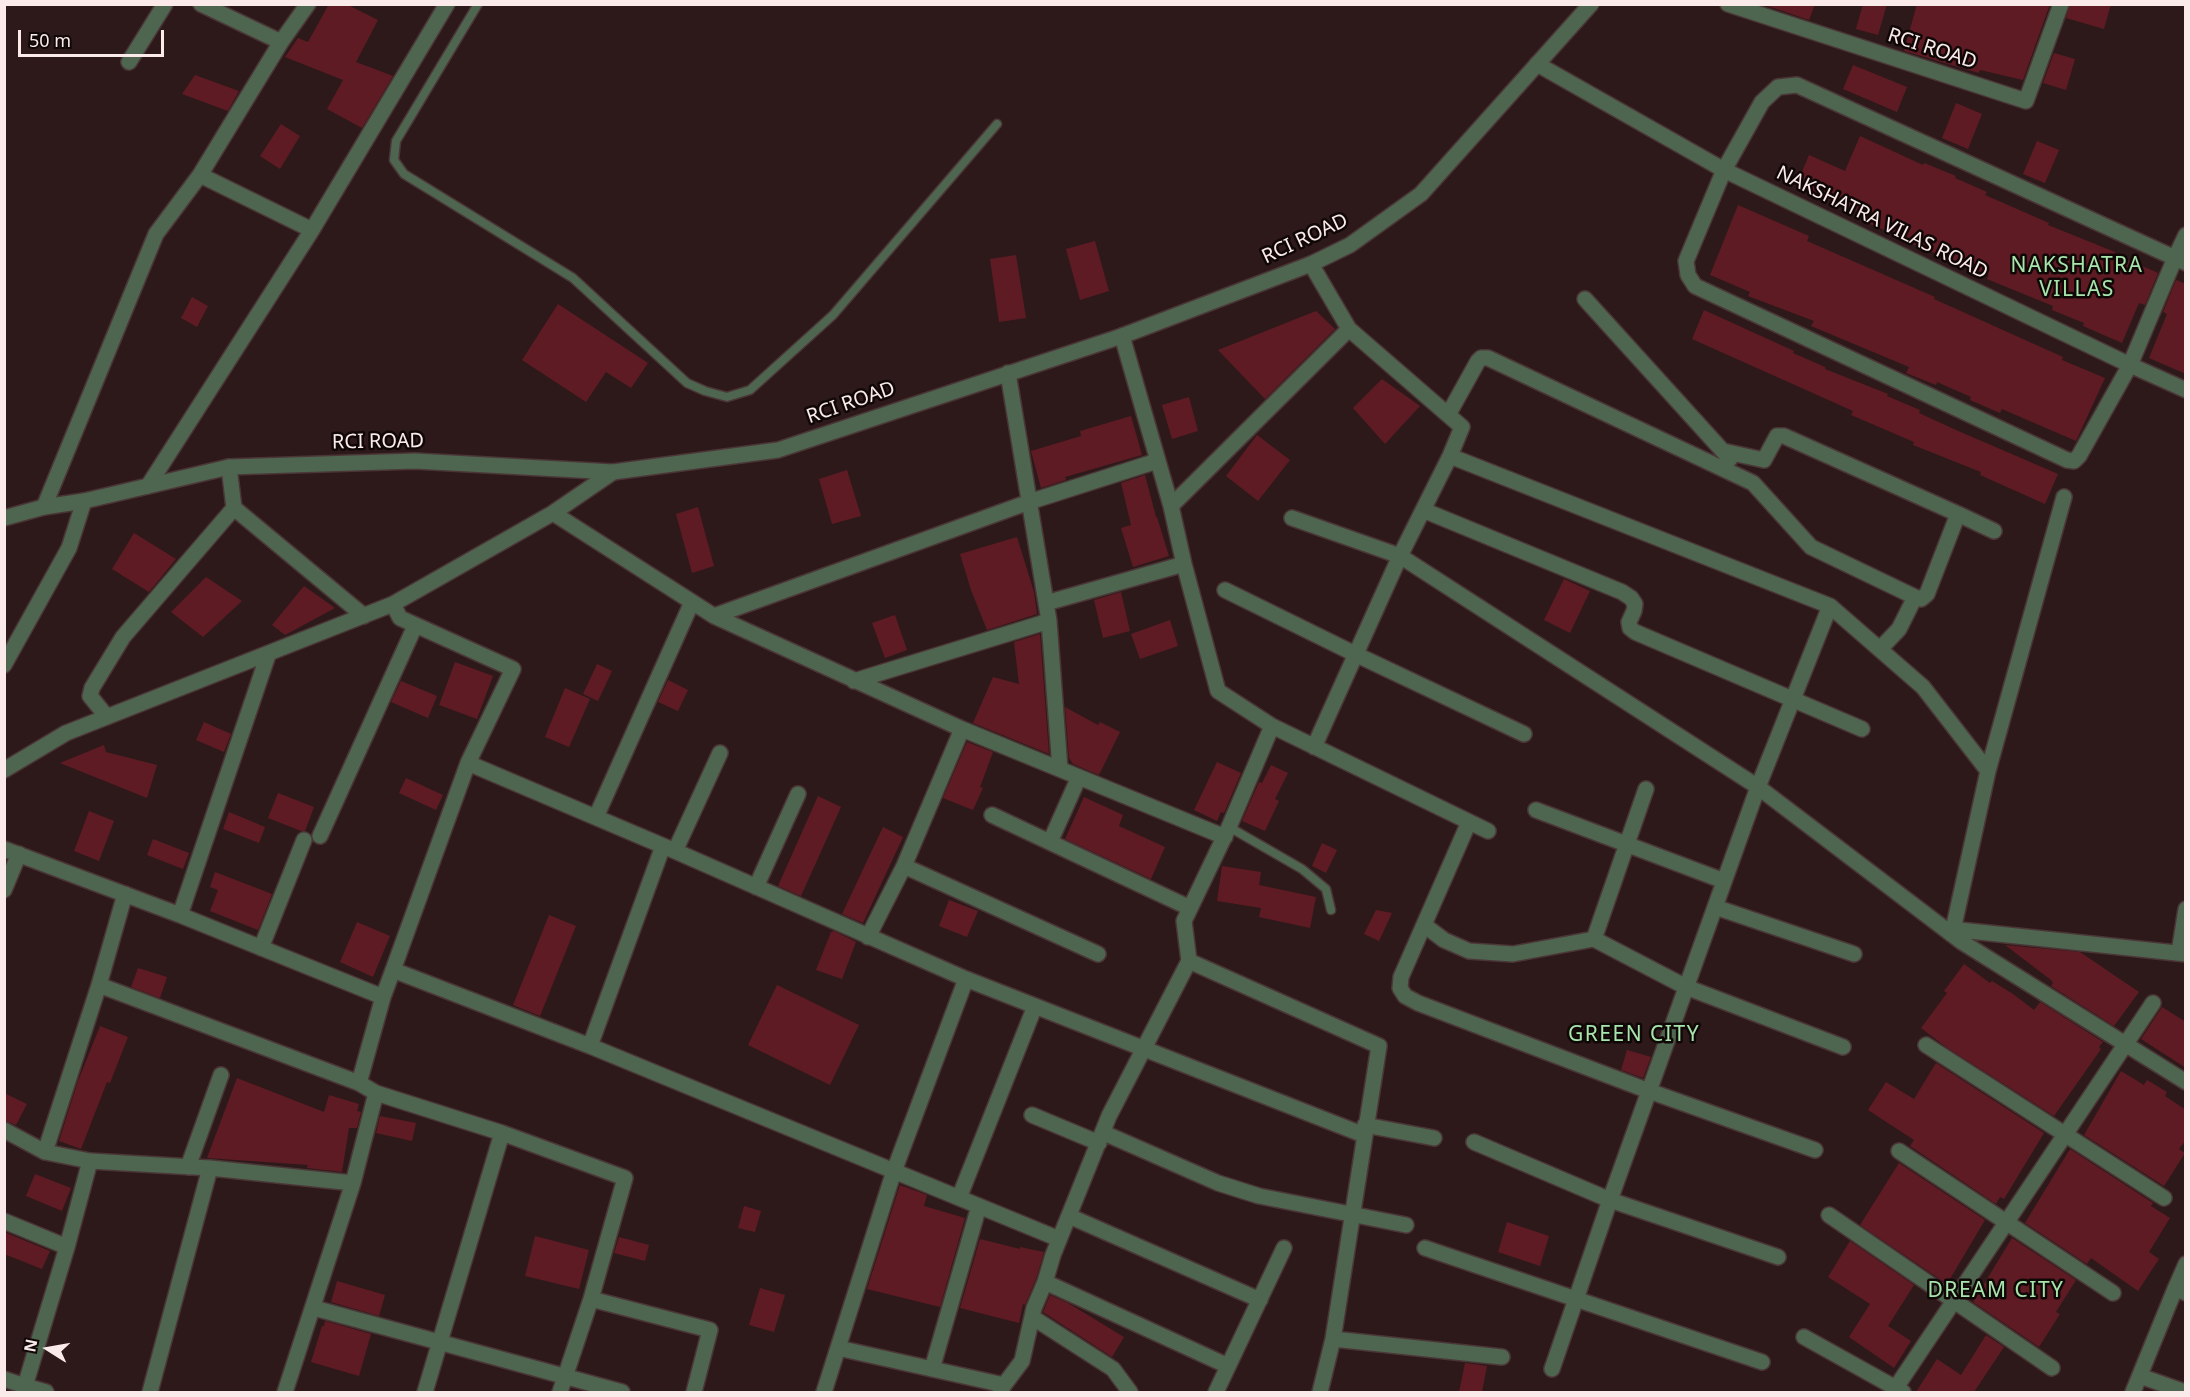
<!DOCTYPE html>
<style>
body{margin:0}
#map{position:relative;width:2190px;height:1397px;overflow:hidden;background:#2e191a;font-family:"Noto Sans",sans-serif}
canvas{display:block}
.frame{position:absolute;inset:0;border:6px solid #faeaea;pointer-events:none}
.north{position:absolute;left:18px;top:1319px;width:60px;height:60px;-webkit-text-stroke:4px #100707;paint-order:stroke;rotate:281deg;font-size:16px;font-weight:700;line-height:24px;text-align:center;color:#faeaea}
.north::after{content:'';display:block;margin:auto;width:21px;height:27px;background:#faeaea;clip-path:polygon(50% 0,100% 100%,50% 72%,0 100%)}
.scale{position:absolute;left:18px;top:30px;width:146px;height:27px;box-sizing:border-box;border:3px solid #faeaea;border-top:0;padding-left:8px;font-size:18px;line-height:21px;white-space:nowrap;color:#faeaea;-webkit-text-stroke:4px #100707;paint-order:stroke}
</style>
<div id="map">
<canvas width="2190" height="1397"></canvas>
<div class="frame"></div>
<div class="north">N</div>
<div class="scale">50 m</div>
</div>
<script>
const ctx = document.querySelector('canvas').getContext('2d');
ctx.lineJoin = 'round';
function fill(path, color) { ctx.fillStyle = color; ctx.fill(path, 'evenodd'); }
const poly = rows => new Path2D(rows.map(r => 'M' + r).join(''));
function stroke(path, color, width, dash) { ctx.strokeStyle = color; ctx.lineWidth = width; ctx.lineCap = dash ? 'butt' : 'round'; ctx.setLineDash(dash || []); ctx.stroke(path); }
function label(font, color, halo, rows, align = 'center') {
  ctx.font = font + ' "Noto Sans",sans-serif'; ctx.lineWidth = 5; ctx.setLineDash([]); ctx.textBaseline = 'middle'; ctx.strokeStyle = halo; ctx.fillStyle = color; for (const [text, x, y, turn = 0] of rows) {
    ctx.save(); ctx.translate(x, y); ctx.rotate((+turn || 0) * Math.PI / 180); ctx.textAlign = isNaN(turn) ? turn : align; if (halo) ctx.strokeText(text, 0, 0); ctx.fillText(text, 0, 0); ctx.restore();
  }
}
fill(poly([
 [329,4,346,4,378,20,356,62,393,76,362,128,327,109,343,80,285,57,298,38,308,42],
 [1762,4,1815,4,1809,20],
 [1863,4,1887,4,1878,35,1856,29],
 [1917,4,2050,4,2023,80,1980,70,1979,73,1904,51],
 [2070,4,2111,4,2104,29,2066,18],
 [2054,53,2075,59,2066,90,2043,83],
 [1853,65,1907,87,1897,112,1843,89],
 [195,75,239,91,228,111,182,94],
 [1956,103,1982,114,1968,149,1942,138],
 [281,124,300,136,280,169,260,156],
 [1860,136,1923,165,1924,163,1956,176,1955,178,1987,192,1985,195,2049,223,2048,225,2115,252,2114,254,2156,272,2158,273,2145,305,2139,303,2122,343,2083,326,2084,323,2052,310,2053,306,1987,279,1989,275,1893,236,1894,234,1863,221,1866,215,1796,186,1809,155,1845,171],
 [2037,141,2059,150,2045,183,2023,174],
 [1738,205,1809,236,1807,241,1935,297,1934,299,2063,357,2062,360,2105,378,2076,441,2002,409,2000,413,1970,400,1971,397,1937,382,1936,385,1906,373,1909,367,1811,326,1814,321,1748,296,1750,292,1710,275],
 [1095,241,1109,291,1080,300,1066,249],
 [1016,255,1026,318,999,322,990,259],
 [2176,280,2186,284,2186,374,2149,358,2167,314,2163,312],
 [192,297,208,306,197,327,181,318],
 [558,304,648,363,631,388,606,372,586,402,522,360],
 [1704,310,1794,351,1793,353,1825,367,1825,369,1888,394,1887,396,1920,410,1919,413,1956,430,2058,474,2045,504,1980,475,1981,472,1913,445,1914,442,1851,415,1853,411,1692,339],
 [1316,311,1335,329,1265,399,1218,350],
 [1382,379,1420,406,1385,444,1353,408],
 [1189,397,1198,431,1172,439,1162,405],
 [1131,416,1142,455,1065,477,1066,480,1041,488,1031,451,1081,436,1080,431],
 [1257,435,1290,460,1258,501,1226,476],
 [847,470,861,516,832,524,819,479],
 [1145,475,1156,517,1157,517,1169,556,1133,567,1121,528,1131,525,1121,483],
 [698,507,714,566,692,573,676,514],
 [134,533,176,559,149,592,112,569],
 [1017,537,1034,592,1037,614,987,630,971,590,960,554],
 [206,577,242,601,203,637,171,612],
 [1564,579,1590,591,1570,633,1544,620],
 [304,586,335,608,285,635,272,625],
 [1121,592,1130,631,1103,638,1094,600],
 [895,615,907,650,885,658,872,623],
 [1170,620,1178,646,1140,659,1131,634],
 [1040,634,1041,647,1049,754,973,723,993,677,1019,684,1014,642],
 [455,662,493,676,477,719,439,705],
 [597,664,612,671,598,701,583,694],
 [668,680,688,690,678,711,658,702],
 [401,681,437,696,428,718,391,702],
 [565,688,590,699,569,747,545,737],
 [1065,707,1098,725,1100,722,1120,732,1099,775,1073,764,1069,758],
 [204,722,231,734,224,752,196,740],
 [967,742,993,752,980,787,983,788,973,810,943,798],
 [104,745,106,752,157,765,147,798,60,763],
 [1217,762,1241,773,1224,813,1221,812,1217,821,1194,810],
 [1271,765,1288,773,1275,799,1279,801,1265,831,1242,821,1259,782,1262,783],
 [406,778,443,795,436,810,399,793],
 [278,793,314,807,305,831,301,831,268,818],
 [818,796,841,807,801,896,778,886],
 [1084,797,1123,815,1119,826,1165,847,1151,879,1065,839],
 [89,811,114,821,99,861,74,851],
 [229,812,265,827,259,843,223,829],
 [883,827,903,837,863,923,842,914],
 [153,839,189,853,183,869,147,855],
 [1322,843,1337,850,1326,873,1312,866],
 [1222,866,1261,872,1259,885,1316,897,1310,928,1259,917,1261,908,1217,901],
 [215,872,272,894,258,930,210,911,218,890,210,887],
 [949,900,978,911,967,937,939,926],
 [1376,910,1392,913,1379,941,1364,934],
 [549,915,576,926,540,1016,513,1005],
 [357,922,390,936,373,977,340,962],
 [834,931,856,942,842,979,816,970,831,932],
 [2005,945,2080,952,2139,992,2114,1026,2051,986,2053,983,2051,980],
 [1964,964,1990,983,1992,981,2013,994,2034,1010,2040,1002,2103,1042,2099,1047,2101,1049,2054,1116,1946,1047,1921,1028,1947,993,1944,991],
 [138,968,167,977,160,998,131,987],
 [777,985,859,1025,830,1085,748,1045],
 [2162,1007,2186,1022,2186,1068,2141,1039],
 [100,1026,128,1037,110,1083,107,1082,81,1149,59,1141,78,1081],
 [1627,1050,1651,1057,1643,1078,1621,1070],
 [1936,1063,2044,1133,2004,1199,2000,1197,1996,1204,1910,1146,1914,1140,1868,1110,1886,1082,1914,1099],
 [2121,1071,2144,1085,2147,1080,2167,1092,2165,1096,2186,1110,2186,1140,2179,1149,2185,1153,2164,1186,2084,1135],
 [237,1078,324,1112,329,1095,359,1104,357,1111,361,1112,357,1128,349,1128,342,1172,307,1168,308,1165,207,1158],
 [4,1093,27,1104,16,1125,4,1120],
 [380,1116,416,1123,412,1141,376,1133],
 [2070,1149,2153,1203,2151,1206,2170,1218,2149,1252,2159,1259,2138,1291,2091,1258,2087,1264,2025,1223],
 [1899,1163,1985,1220,1947,1284,1860,1225],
 [35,1174,71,1188,62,1211,26,1196],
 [900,1185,927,1195,924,1206,965,1218,940,1307,867,1289],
 [744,1206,761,1211,755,1232,738,1228],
 [1507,1222,1549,1236,1540,1266,1498,1252],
 [4,1232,50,1251,42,1269,4,1254],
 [535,1236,589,1250,579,1289,525,1276],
 [619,1237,649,1245,645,1261,614,1253],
 [2012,1238,2076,1280,2056,1312,2060,1314,2039,1347,1973,1302],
 [980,1239,1020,1249,1020,1247,1044,1252,1036,1279,1025,1305,1023,1304,1019,1323,960,1308],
 [1850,1241,1914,1285,1888,1326,1911,1341,1894,1368,1849,1337,1870,1304,1828,1277],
 [337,1281,385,1295,379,1316,331,1302],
 [760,1288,785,1295,774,1332,749,1325],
 [1050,1295,1068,1303,1124,1337,1112,1357,1043,1312],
 [325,1321,371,1334,359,1376,311,1362,322,1326,324,1326],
 [1986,1335,2004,1347,1974,1392,1916,1392,1937,1359,1961,1375],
 [1465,1363,1487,1366,1482,1392,1459,1392]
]), '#5e1b24');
const service = poly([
 [478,4,396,141,394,160,404,174,573,278,687,383,705,391,727,397,750,390,833,315,997,124],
 [1229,827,1302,869,1326,889,1331,910]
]);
const minor = poly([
 [201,4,281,42],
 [1728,4,2026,101,2061,4],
 [129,62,165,4],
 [1537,64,1724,170,2130,365,2186,390],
 [200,175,312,230],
 [2186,235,2175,258,2130,365,2079,456,2074,461,2067,460,1695,286,1688,275,1686,261,1724,170,1762,102,1778,87,1797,85,2175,258,2186,263],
 [1311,264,1349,329],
 [1585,299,1730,459],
 [1122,336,1171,506,1349,329,1462,427,1450,456,1400,556,1314,747],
 [1008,373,1049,621,1060,769],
 [1448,415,1478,361,1481,358,1488,358,1753,483,1811,547,1915,597,1921,599,1927,594,1958,514,1784,436,1777,436,1764,460,1723,451],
 [1450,456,1830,606,1923,687,1988,771],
 [148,486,312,230,447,4],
 [1171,506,1184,564,1218,691,1272,726,1488,831],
 [44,507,156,234,200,175,281,42,308,4],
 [234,508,364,616],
 [1423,510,1622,592,1631,598,1635,604,1634,611,1629,622,1630,628,1635,632,1862,729],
 [553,513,714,616,962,729,1225,837],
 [1958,514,1994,531],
 [1292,518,1400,556,1758,787,1962,942,2186,1082],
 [1225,590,1355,654,1524,734],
 [1046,603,1184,564],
 [714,616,1029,502,1157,461],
 [1880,649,1899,629,1915,597],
 [4,665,69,548,84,501],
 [854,681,1049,621],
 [107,717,90,696,92,688,123,637,234,508,229,467],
 [468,763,675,851,966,979,1364,1135],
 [4,770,66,733,393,604,553,513,613,472],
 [1536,810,1724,881],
 [992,815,1190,908],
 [596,817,692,602],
 [1469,822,1401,977,1400,988,1405,996,1418,1003,1649,1091,1815,1150],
 [320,836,415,626],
 [1050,842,1079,777],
 [663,846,590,1046,1059,1239],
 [4,849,180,915,383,997,393,970,590,1046],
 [675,851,720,753],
 [904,866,1098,954],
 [756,887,798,794],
 [4,890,19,854],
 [1715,907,1854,954],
 [180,915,268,655],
 [1424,925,1444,940,1469,951,1513,954,1594,939,1686,987,1843,1047],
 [1953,930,1988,771,2064,497],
 [1951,934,1953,930,1960,930,2186,954],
 [868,937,904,866,962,729],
 [1594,939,1646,789],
 [261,948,304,840],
 [2179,953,2186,909],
 [1189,961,1379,1046,1333,1339,1320,1392],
 [393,970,468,763,513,669,400,618,393,604],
 [99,985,359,1083,376,1093,502,1133,625,1178,591,1299,560,1392],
 [1926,1045,2164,1198],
 [359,1083,383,997],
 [1032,1115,1099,1143],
 [1365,1125,1434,1138],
 [4,1130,45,1152,90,1161,210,1168,353,1183],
 [1104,1133,1218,1183,1259,1196,1406,1225],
 [1474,1142,1610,1200,1778,1257],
 [1899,1151,2113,1293],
 [45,1152,99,985,125,894],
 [188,1167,221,1075],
 [959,1198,1035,1006],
 [1829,1215,2052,1368],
 [1069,1216,1260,1300],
 [4,1221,67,1247],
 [1425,1248,1762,1362],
 [1045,1282,1228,1366],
 [2175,1289,2186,1264],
 [591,1299,710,1330,694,1392],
 [314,1308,622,1392],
 [1032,1317,1113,1369,1130,1392],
 [1804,1337,1903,1392],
 [1333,1339,1502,1357],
 [838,1348,1004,1385,1000,1392],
 [932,1369,979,1206],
 [1552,1369,1610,1200,1758,787,1830,606],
 [2140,1376,2185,1392],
 [4,1379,25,1386,23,1392],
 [1004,1385,1022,1361,1034,1308,1045,1282,1053,1255,1109,1116,1189,961,1184,921,1229,827,1272,726],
 [46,1392,25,1386,67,1247,90,1161],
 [150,1392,210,1168],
 [285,1392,353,1183,376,1093],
 [425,1392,502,1133],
 [824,1392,894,1171,966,979],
 [1216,1392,1284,1248],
 [1893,1392,2153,1003],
 [2133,1392,2175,1289,2186,1293]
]);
const tertiary = poly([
 [4,518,44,507,84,501,229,467,415,461,613,472,778,450,1122,336,1311,264,1350,245,1421,194,1591,4]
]);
stroke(service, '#4b3637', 11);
stroke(minor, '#4b3637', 18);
stroke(tertiary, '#4b3637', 18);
stroke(service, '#4e6550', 8);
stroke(minor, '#4e6550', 15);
stroke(tertiary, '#4e6550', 15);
label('20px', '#faeaea', '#100707', [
 ["RCI ROAD",1932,49,18],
 ["NAKSHATRA VILAS ROAD",1882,223,26],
 ["RCI ROAD",1305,239,-25],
 ["RCI ROAD",851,403,-19],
 ["RCI ROAD",378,442,-1]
]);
ctx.letterSpacing = '1.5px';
label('21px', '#a7e5ac', '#100707', [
 ["NAKSHATRA",2077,266],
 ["VILLAS",2077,290],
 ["GREEN CITY",1634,1035],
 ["DREAM CITY",1996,1291]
]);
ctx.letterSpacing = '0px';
</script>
